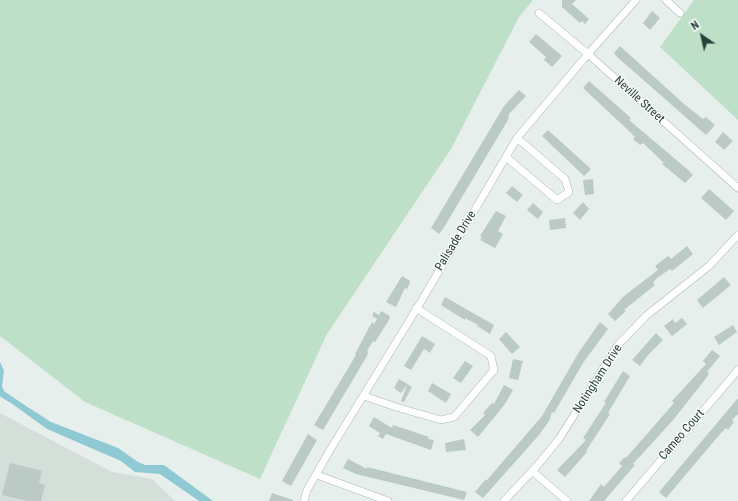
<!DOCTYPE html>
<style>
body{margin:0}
#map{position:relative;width:738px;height:501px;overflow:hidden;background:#e6efeb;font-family:"Roboto Condensed",sans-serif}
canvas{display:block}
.north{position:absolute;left:682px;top:16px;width:40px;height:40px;-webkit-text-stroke:3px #f7fbf9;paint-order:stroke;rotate:326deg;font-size:11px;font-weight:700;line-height:16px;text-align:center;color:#24423a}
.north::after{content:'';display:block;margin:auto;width:14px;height:18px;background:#24423a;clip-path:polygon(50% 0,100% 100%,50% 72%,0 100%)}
</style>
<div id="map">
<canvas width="738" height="501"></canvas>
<div class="north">N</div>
</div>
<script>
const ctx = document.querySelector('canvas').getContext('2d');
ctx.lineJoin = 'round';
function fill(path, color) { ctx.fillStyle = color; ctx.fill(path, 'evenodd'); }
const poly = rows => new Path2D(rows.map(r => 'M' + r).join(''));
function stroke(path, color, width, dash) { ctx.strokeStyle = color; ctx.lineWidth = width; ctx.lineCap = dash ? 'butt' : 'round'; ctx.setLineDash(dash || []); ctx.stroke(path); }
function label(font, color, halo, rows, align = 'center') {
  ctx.font = font + ' "Roboto Condensed",sans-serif'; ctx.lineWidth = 3; ctx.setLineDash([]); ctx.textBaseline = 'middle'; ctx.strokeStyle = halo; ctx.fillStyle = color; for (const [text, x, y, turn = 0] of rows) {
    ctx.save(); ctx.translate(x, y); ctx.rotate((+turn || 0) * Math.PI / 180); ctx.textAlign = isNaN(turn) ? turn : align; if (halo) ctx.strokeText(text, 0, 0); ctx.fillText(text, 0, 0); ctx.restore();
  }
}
fill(poly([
 [0,413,112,472,152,479,175,501,0,501]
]), '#d4dfda');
fill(poly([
 [0,0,533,0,519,17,451,149,327,334,260,479,85,402,0,336],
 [694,0,738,0,738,120,660,47]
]), '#bfe0c8');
fill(poly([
 [0,362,4,371,2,386,4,391,26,406,51,422,118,448,138,462,145,465,164,465,213,501,199,501,160,474,135,472,121,461,47,429,0,395]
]), '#8ec9d4');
stroke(poly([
 [0,395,9,401]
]), '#8ec9d4', 2);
fill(poly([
 [562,0,576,0,572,4,589,19,585,24,582,21,580,23,562,7],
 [652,11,660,18,650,30,643,23],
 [536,34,562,56,552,67,544,60,546,57,529,42],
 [620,46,684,104,703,119,706,117,715,125,706,135,616,56,614,53],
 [589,81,631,118,629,120,687,169,693,175,685,183,662,164,664,163,643,143,640,145,633,139,635,137,630,132,583,88],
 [519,90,526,96,509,114,508,120,443,229,439,234,431,228,504,106],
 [548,130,591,169,584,176,542,136],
 [723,132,733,141,724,150,715,142],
 [593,179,594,194,585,195,583,180],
 [512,186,523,195,517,202,506,193],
 [709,189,734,211,726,220,701,198],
 [583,202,589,209,580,220,573,213],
 [533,203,543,212,538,219,527,210],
 [496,211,506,216,498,231,503,234,495,248,480,240,482,237,480,236],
 [565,218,566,228,550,230,549,220],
 [687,246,693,254,672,271,670,269,657,278,653,283,655,285,624,310,626,311,615,321,608,314,624,296,658,270,655,266,668,256,671,259],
 [402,276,410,281,410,283,407,289,405,288,396,307,386,302],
 [724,277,731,285,703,308,697,300],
 [445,297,494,325,490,334,477,326,478,325,465,318,465,320,441,305],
 [381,311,390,316,389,320,375,342,373,341,367,351,368,352,367,356,323,430,314,425,356,355,355,354,372,322,374,324,377,319,372,316,374,312,379,315],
 [682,318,687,324,672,336,664,326,673,319,675,323],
 [600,322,608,329,583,363,554,413,552,412,549,421,539,435,483,498,475,492,485,480,487,480,542,416,579,352],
 [733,325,737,332,719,345,714,337],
 [506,332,520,347,512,354,499,339],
 [656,333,663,340,648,355,640,366,632,360],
 [422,336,435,344,430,353,424,349,411,370,404,366],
 [712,350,720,356,707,372,709,373,707,377,674,419,633,464,635,465,604,501,589,501,601,484,604,487,622,466,619,463,625,457,626,458,674,403,672,401,706,364,703,361],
 [513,359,523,361,518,380,509,378],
 [465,361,473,366,461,383,453,378],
 [623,371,630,376,608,413,610,414,586,451,587,452,565,477,557,470,586,440,583,438,606,403,604,402],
 [399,379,412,387,404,402,401,401,407,385,401,393,394,388],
 [432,383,451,394,446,403,428,391],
 [504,385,513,390,505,404,478,437,470,430,485,415,483,413,492,403,494,404],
 [738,398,738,414,732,420,734,422,728,430,726,428,721,433,666,498,659,492],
 [374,417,392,428,393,425,429,437,428,439,434,440,431,450,386,434,383,439,378,436,380,433,369,426],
 [308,434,317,440,291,486,282,481],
 [464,439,466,450,446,452,445,443],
 [348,459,367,469,367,467,467,492,464,500,356,474,343,468],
 [10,463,42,471,39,483,45,485,41,501,27,501,2,495],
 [272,493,293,500,293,501,269,501]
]), '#bbcac4');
const minor = poly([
 [666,0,680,13],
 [539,13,588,54,738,188],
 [506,157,557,200,569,192,565,179,517,138],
 [364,396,396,407,441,420,454,417,494,370,491,356,416,308],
 [532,471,567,501],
 [317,475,388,501],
 [304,501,307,490,330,450,422,300,517,138,588,54,636,0],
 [504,501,536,467,559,439,618,345,647,315,709,266,738,235],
 [626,501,738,370]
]);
stroke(minor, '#a8b8b2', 8);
stroke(minor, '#fff', 7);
label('12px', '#24423a', '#f7fbf9', [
 ["Neville Street",639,100,42],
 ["Palisade Drive",456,241,-59],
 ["Notingham Drive",598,379,-57],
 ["Cameo Court",682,435,-49]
]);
</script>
